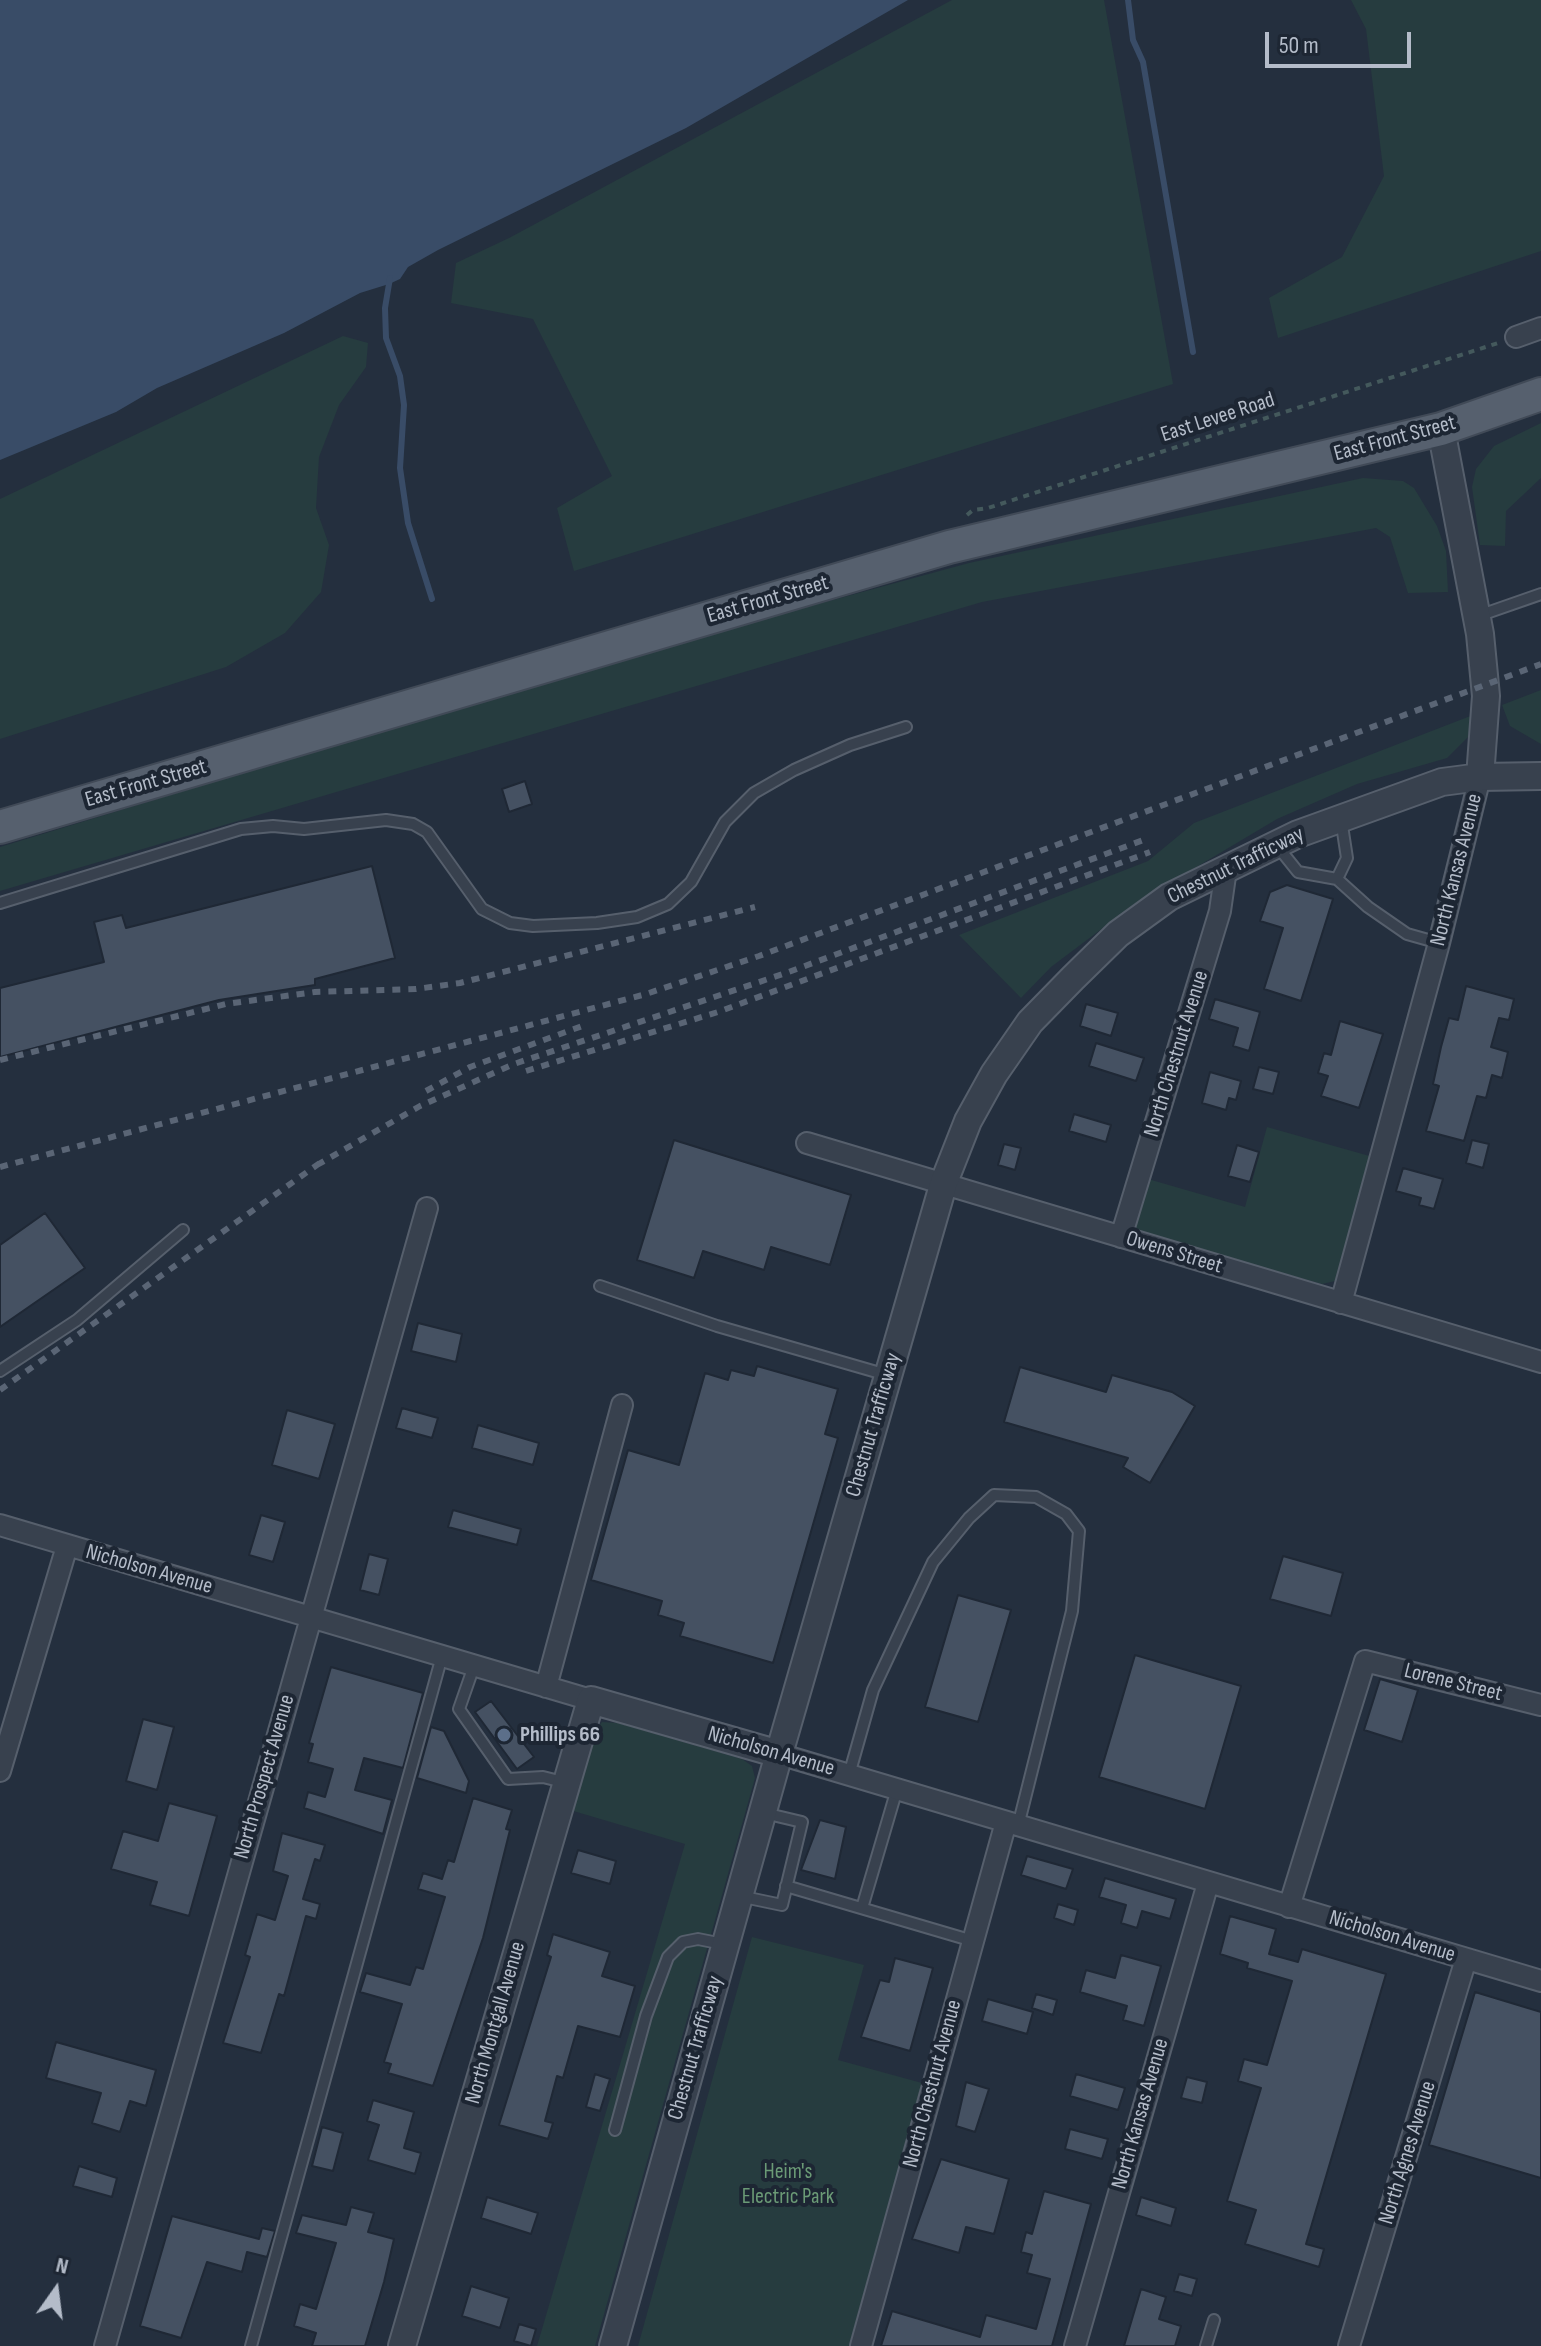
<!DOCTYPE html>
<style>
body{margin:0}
#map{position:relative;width:1541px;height:2346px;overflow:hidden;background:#242f3e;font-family:"Sofia Sans Condensed",sans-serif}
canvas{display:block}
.north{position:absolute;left:16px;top:2250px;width:80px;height:80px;-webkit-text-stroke:6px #1d2633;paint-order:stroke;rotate:14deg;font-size:22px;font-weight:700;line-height:32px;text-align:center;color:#b4bcc9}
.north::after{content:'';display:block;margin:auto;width:28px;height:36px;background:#b4bcc9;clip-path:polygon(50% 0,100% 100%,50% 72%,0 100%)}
.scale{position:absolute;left:1265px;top:32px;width:146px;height:36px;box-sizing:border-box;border:4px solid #b4bcc9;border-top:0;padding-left:10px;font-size:24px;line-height:28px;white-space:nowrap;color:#b4bcc9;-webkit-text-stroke:6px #1d2633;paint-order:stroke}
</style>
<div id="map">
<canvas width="1541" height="2346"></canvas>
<div class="north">N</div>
<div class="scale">50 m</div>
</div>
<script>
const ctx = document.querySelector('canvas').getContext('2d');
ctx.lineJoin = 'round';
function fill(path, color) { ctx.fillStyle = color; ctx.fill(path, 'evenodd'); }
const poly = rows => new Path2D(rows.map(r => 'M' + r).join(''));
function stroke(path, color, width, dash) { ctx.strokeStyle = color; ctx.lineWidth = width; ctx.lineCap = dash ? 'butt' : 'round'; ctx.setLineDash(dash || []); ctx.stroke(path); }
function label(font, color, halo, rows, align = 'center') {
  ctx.font = font + ' "Sofia Sans Condensed",sans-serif'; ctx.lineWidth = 8; ctx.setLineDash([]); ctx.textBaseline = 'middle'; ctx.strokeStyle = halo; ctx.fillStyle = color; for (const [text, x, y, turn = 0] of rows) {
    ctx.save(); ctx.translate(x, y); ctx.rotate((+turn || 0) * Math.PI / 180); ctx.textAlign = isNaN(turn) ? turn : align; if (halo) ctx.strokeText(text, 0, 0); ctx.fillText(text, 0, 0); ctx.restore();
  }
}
fill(poly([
 [952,0,1104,0,1173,384,574,571,557,508,612,476,533,319,451,303,456,263,509,238],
 [1351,0,1541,0,1541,251,1278,338,1269,298,1342,257,1384,176,1366,29],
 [343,336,368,343,366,367,339,405,319,457,316,508,329,545,321,592,285,633,226,667,0,739,0,499],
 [1541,423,1541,478,1506,511,1505,546,1480,545,1472,487,1476,469,1494,446],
 [1363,478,1403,481,1414,488,1437,526,1446,551,1448,592,1408,593,1390,537,1376,528,982,602,0,891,0,847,612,660,969,563],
 [1541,690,1541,744,1510,726,1502,705],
 [1473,715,1468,737,1447,758,1357,784,1277,819,1136,903,1051,967,1021,998,959,935,1148,861,1194,823],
 [1267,1127,1373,1157,1340,1274,1335,1281,1322,1284,1133,1232,1148,1179,1245,1207],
 [602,1722,618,1723,742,1759,752,1766,755,1778,595,2346,537,2346,685,1844,570,1810,593,1732],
 [752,1937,864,1965,838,2060,922,2083,849,2346,638,2346]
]), '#263c3f');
fill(poly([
 [0,0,908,0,686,128,438,250,408,267,400,279,389,284,360,293,284,333,157,388,116,412,0,460]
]), '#394c67');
stroke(poly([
 [1128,0,1133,40,1143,62,1193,352],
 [390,278,385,308,386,338,400,376,404,405,400,468,408,523,432,599]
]), '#394c67', 6);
const building = poly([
 [525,781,532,804,509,812,502,789,525,781],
 [372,866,395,958,315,979,315,985,219,1000,0,1057,0,988,104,962,94,922,122,915,126,928,372,866],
 [1287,885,1333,899,1301,1001,1264,989,1283,928,1260,921,1270,892,1287,885],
 [1466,986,1514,999,1509,1020,1499,1018,1491,1047,1508,1052,1502,1078,1492,1075,1486,1098,1477,1096,1464,1141,1426,1131,1439,1086,1433,1084,1441,1047,1449,1018,1458,1020,1466,986],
 [1215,999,1260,1012,1249,1051,1233,1046,1238,1028,1209,1019,1215,999],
 [1086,1004,1118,1013,1111,1036,1080,1026,1086,1004],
 [1340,1021,1383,1034,1359,1108,1321,1096,1328,1076,1318,1073,1324,1053,1331,1055,1340,1021],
 [1096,1043,1144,1058,1136,1081,1089,1066,1096,1043],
 [1259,1067,1279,1072,1273,1094,1253,1089,1259,1067],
 [1210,1072,1241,1081,1236,1100,1229,1098,1226,1110,1202,1103,1210,1072],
 [1074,1114,1111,1125,1106,1142,1069,1131,1074,1114],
 [674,1140,851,1195,830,1265,771,1247,764,1270,703,1251,694,1278,637,1260,674,1140],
 [1472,1140,1489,1144,1483,1168,1466,1163,1472,1140],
 [1004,1144,1021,1148,1015,1170,998,1165,1004,1144],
 [1237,1145,1259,1152,1250,1182,1228,1176,1237,1145],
 [1403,1168,1443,1179,1434,1209,1419,1205,1421,1198,1396,1191,1403,1168],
 [45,1213,85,1268,0,1327,0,1245,45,1213],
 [418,1323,462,1334,456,1362,411,1351,418,1323],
 [757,1366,838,1389,825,1434,838,1438,773,1663,680,1636,684,1623,658,1615,662,1601,591,1580,628,1450,679,1465,705,1373,728,1380,731,1370,754,1376,757,1366],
 [1020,1367,1106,1392,1112,1375,1172,1392,1195,1406,1150,1483,1123,1467,1128,1458,1004,1422,1020,1367],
 [402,1408,438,1418,432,1438,396,1428,402,1408],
 [287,1410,335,1424,319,1479,272,1465,287,1410],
 [478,1425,539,1443,533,1465,472,1448,478,1425],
 [453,1510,521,1529,517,1545,448,1527,453,1510],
 [261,1515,285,1522,273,1562,249,1555,261,1515],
 [369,1554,388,1559,379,1595,360,1590,369,1554],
 [1283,1556,1343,1573,1331,1616,1270,1599,1283,1556],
 [958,1595,1011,1610,978,1722,925,1707,958,1595],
 [1135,1655,1241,1686,1205,1809,1099,1777,1135,1655],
 [331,1667,423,1693,403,1768,364,1758,355,1790,392,1800,383,1834,304,1808,308,1792,325,1797,333,1769,308,1762,313,1744,309,1743,331,1667],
 [1380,1679,1418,1690,1402,1742,1364,1730,1380,1679],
 [491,1701,534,1757,517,1769,475,1712,491,1701],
 [143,1719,174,1727,157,1790,126,1781,143,1719],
 [431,1727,444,1731,469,1781,466,1793,417,1778,431,1727],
 [473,1798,512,1810,506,1829,510,1830,483,1938,433,2086,388,2073,391,2064,384,2062,402,2004,360,1992,366,1973,410,1985,416,1967,423,1969,445,1897,418,1889,423,1873,442,1879,448,1860,454,1862,473,1798],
 [169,1803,217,1816,189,1916,150,1905,157,1882,111,1869,123,1831,158,1841,169,1803],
 [820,1820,846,1827,835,1879,801,1870,820,1820],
 [282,1833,325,1845,320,1861,315,1859,303,1899,320,1904,316,1919,306,1916,284,1996,279,1994,261,2053,223,2043,250,1957,245,1955,257,1914,275,1920,288,1876,273,1871,282,1833],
 [578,1850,616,1861,610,1884,571,1873,578,1850],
 [1027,1856,1073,1869,1066,1889,1021,1875,1027,1856],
 [1105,1878,1176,1899,1170,1919,1142,1911,1137,1928,1121,1923,1126,1905,1099,1897,1105,1878],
 [1058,1904,1078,1910,1074,1925,1054,1918,1058,1904],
 [1230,1916,1276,1929,1269,1954,1298,1962,1302,1949,1386,1974,1306,2244,1324,2249,1319,2267,1245,2244,1256,2210,1227,2201,1261,2088,1238,2081,1244,2059,1267,2065,1292,1981,1247,1968,1248,1963,1220,1954,1230,1916],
 [553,1934,610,1952,602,1976,635,1986,620,2037,578,2026,563,2078,557,2076,545,2121,553,2123,548,2139,499,2125,551,1957,547,1955,553,1934],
 [1121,1955,1161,1966,1144,2026,1123,2020,1127,2006,1080,1992,1086,1970,1115,1978,1121,1955],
 [895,1958,933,1968,910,2051,861,2037,880,1980,889,1982,895,1958],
 [1475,1992,1541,2012,1541,2178,1429,2145,1475,1992],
 [1036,1994,1057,2000,1053,2015,1032,2008,1036,1994],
 [988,1999,1033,2012,1027,2034,982,2021,988,1999],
 [56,2042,156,2070,146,2106,130,2101,120,2132,92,2123,101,2093,46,2078,56,2042],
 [595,2074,610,2079,600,2111,586,2107,595,2074],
 [1076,2074,1125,2088,1118,2110,1070,2096,1076,2074],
 [1187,2077,1207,2082,1202,2103,1181,2098,1187,2077],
 [966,2082,989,2089,975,2132,956,2126,966,2082],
 [373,2100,414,2112,404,2148,421,2153,415,2174,368,2160,379,2125,367,2121,373,2100],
 [322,2127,343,2133,333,2171,312,2166,322,2127],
 [1070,2129,1108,2139,1102,2159,1065,2149,1070,2129],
 [941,2159,1009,2179,994,2234,966,2227,959,2253,912,2239,941,2159],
 [79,2166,117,2178,112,2197,73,2186,79,2166],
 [1044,2191,1091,2204,1052,2346,881,2346,892,2311,980,2337,986,2315,1036,2329,1050,2279,1027,2273,1032,2255,1021,2252,1026,2232,1032,2234,1044,2191],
 [487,2197,538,2213,531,2234,481,2218,487,2197],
 [1141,2197,1176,2208,1171,2226,1136,2215,1141,2197],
 [351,2207,374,2213,368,2232,394,2239,384,2282,365,2346,312,2346,316,2333,294,2326,300,2304,316,2309,336,2243,296,2233,302,2215,346,2225,351,2207],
 [172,2216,259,2239,262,2228,275,2231,267,2257,247,2252,242,2272,207,2262,181,2338,140,2326,172,2216],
 [1179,2274,1197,2279,1192,2296,1174,2291,1179,2274],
 [471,2286,509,2298,500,2328,462,2316,471,2286],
 [1141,2289,1166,2297,1159,2319,1181,2326,1175,2346,1124,2346,1141,2289],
 [519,2324,536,2329,531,2346,514,2341,519,2324]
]);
fill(building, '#455162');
stroke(building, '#1f2835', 2);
const service = poly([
 [1478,616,1541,594],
 [1278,847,1298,872,1337,879,1368,907,1407,934,1439,943],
 [1337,879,1347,858,1341,819],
 [0,903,241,829,273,826,304,829,386,820,413,824,427,832,482,909,510,923,533,926,597,923,637,917,668,904,691,882,725,822,754,793,794,770,850,745,906,727],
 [600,1286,717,1326,887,1375],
 [0,1371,77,1320,183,1230],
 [474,1666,459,1709,508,1779,543,1777,567,1783],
 [849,1775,873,1690,933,1562,969,1518,994,1495,1036,1497,1066,1514,1079,1531,1072,1611,1018,1826],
 [786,1886,973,1941],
 [739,1896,782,1905,802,1822,764,1813],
 [862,1908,897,1789],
 [615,2130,646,2016,668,1957,683,1942,698,1939,723,1944],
 [251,2346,442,1656],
 [1206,2346,1214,2320]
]);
const minor = poly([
 [1516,337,1541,328],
 [807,1143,1541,1362],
 [1121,1237,1220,911,1226,869],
 [1341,1303,1439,943,1480,777],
 [0,1525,591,1700],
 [546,1687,622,1405],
 [779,1754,1541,1981],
 [0,1771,67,1546],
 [1289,1907,1365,1661,1541,1705],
 [105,2346,427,1208],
 [861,2346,1006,1822],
 [1075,2346,1208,1883],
 [1349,2346,1466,1959]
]);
const tertiary = poly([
 [1441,429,1480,634,1486,696,1480,777],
 [402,2346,591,1700,779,1754],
 [613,2346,779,1754,944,1182,968,1121,994,1074,1030,1022,1073,978,1118,934,1169,897,1298,834,1442,782,1480,777,1541,776]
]);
const primary = poly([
 [0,827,949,547,1441,429,1541,394]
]);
stroke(service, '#565f6c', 14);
stroke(minor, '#565f6c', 24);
stroke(tertiary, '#565f6c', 30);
stroke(primary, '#414a57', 36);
stroke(poly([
 [967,515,973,510,988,508,1498,343]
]), '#44595c', 4, [6, 6]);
stroke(service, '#38414e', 10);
stroke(minor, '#38414e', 20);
stroke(tertiary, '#38414e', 26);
stroke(primary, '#56606e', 32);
stroke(poly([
 [0,1060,226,1004,315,992,416,989,460,983,755,907],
 [526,1071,718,1012,1150,852],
 [426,1091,470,1067,585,1025],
 [317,1165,420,1106,514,1064,786,973,1146,839],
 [0,1167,646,994,759,956,1541,664],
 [0,1390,324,1160]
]), '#5a6575', 6, [8, 8]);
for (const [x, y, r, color] of [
 [504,1735,8,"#5c6f8a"]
]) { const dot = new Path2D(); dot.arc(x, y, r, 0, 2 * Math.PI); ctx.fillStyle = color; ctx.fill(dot); stroke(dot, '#1d2633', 3); }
label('22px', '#b4bcc9', '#1d2633', [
 ["East Levee Road",1218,418,-18],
 ["East Front Street",1395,439,-15],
 ["East Front Street",768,600,-16],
 ["East Front Street",146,784,-16],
 ["Chestnut Trafficway",1236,866,-26],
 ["North Kansas Avenue",1457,870,-76],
 ["North Chestnut Avenue",1177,1054,-73],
 ["Owens Street",1174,1253,17],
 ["Chestnut Trafficway",874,1425,-74],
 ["Nicholson Avenue",149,1570,16],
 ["Lorene Street",1453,1683,14],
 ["Nicholson Avenue",771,1752,16],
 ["North Prospect Avenue",265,1777,-74],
 ["Nicholson Avenue",1392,1937,17],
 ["North Montgall Avenue",496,2023,-74],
 ["Chestnut Trafficway",696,2048,-74],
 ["North Chestnut Avenue",933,2084,-75],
 ["North Kansas Avenue",1141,2114,-74],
 ["North Agnes Avenue",1408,2153,-73]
]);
label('bold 22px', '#b4bcc9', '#1d2633', [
 ["Phillips 66",520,1735]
], 'left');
label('22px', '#6b9a76', '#1d2633', [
 ["Heim's",788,2172],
 ["Electric Park",788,2197]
]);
</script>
